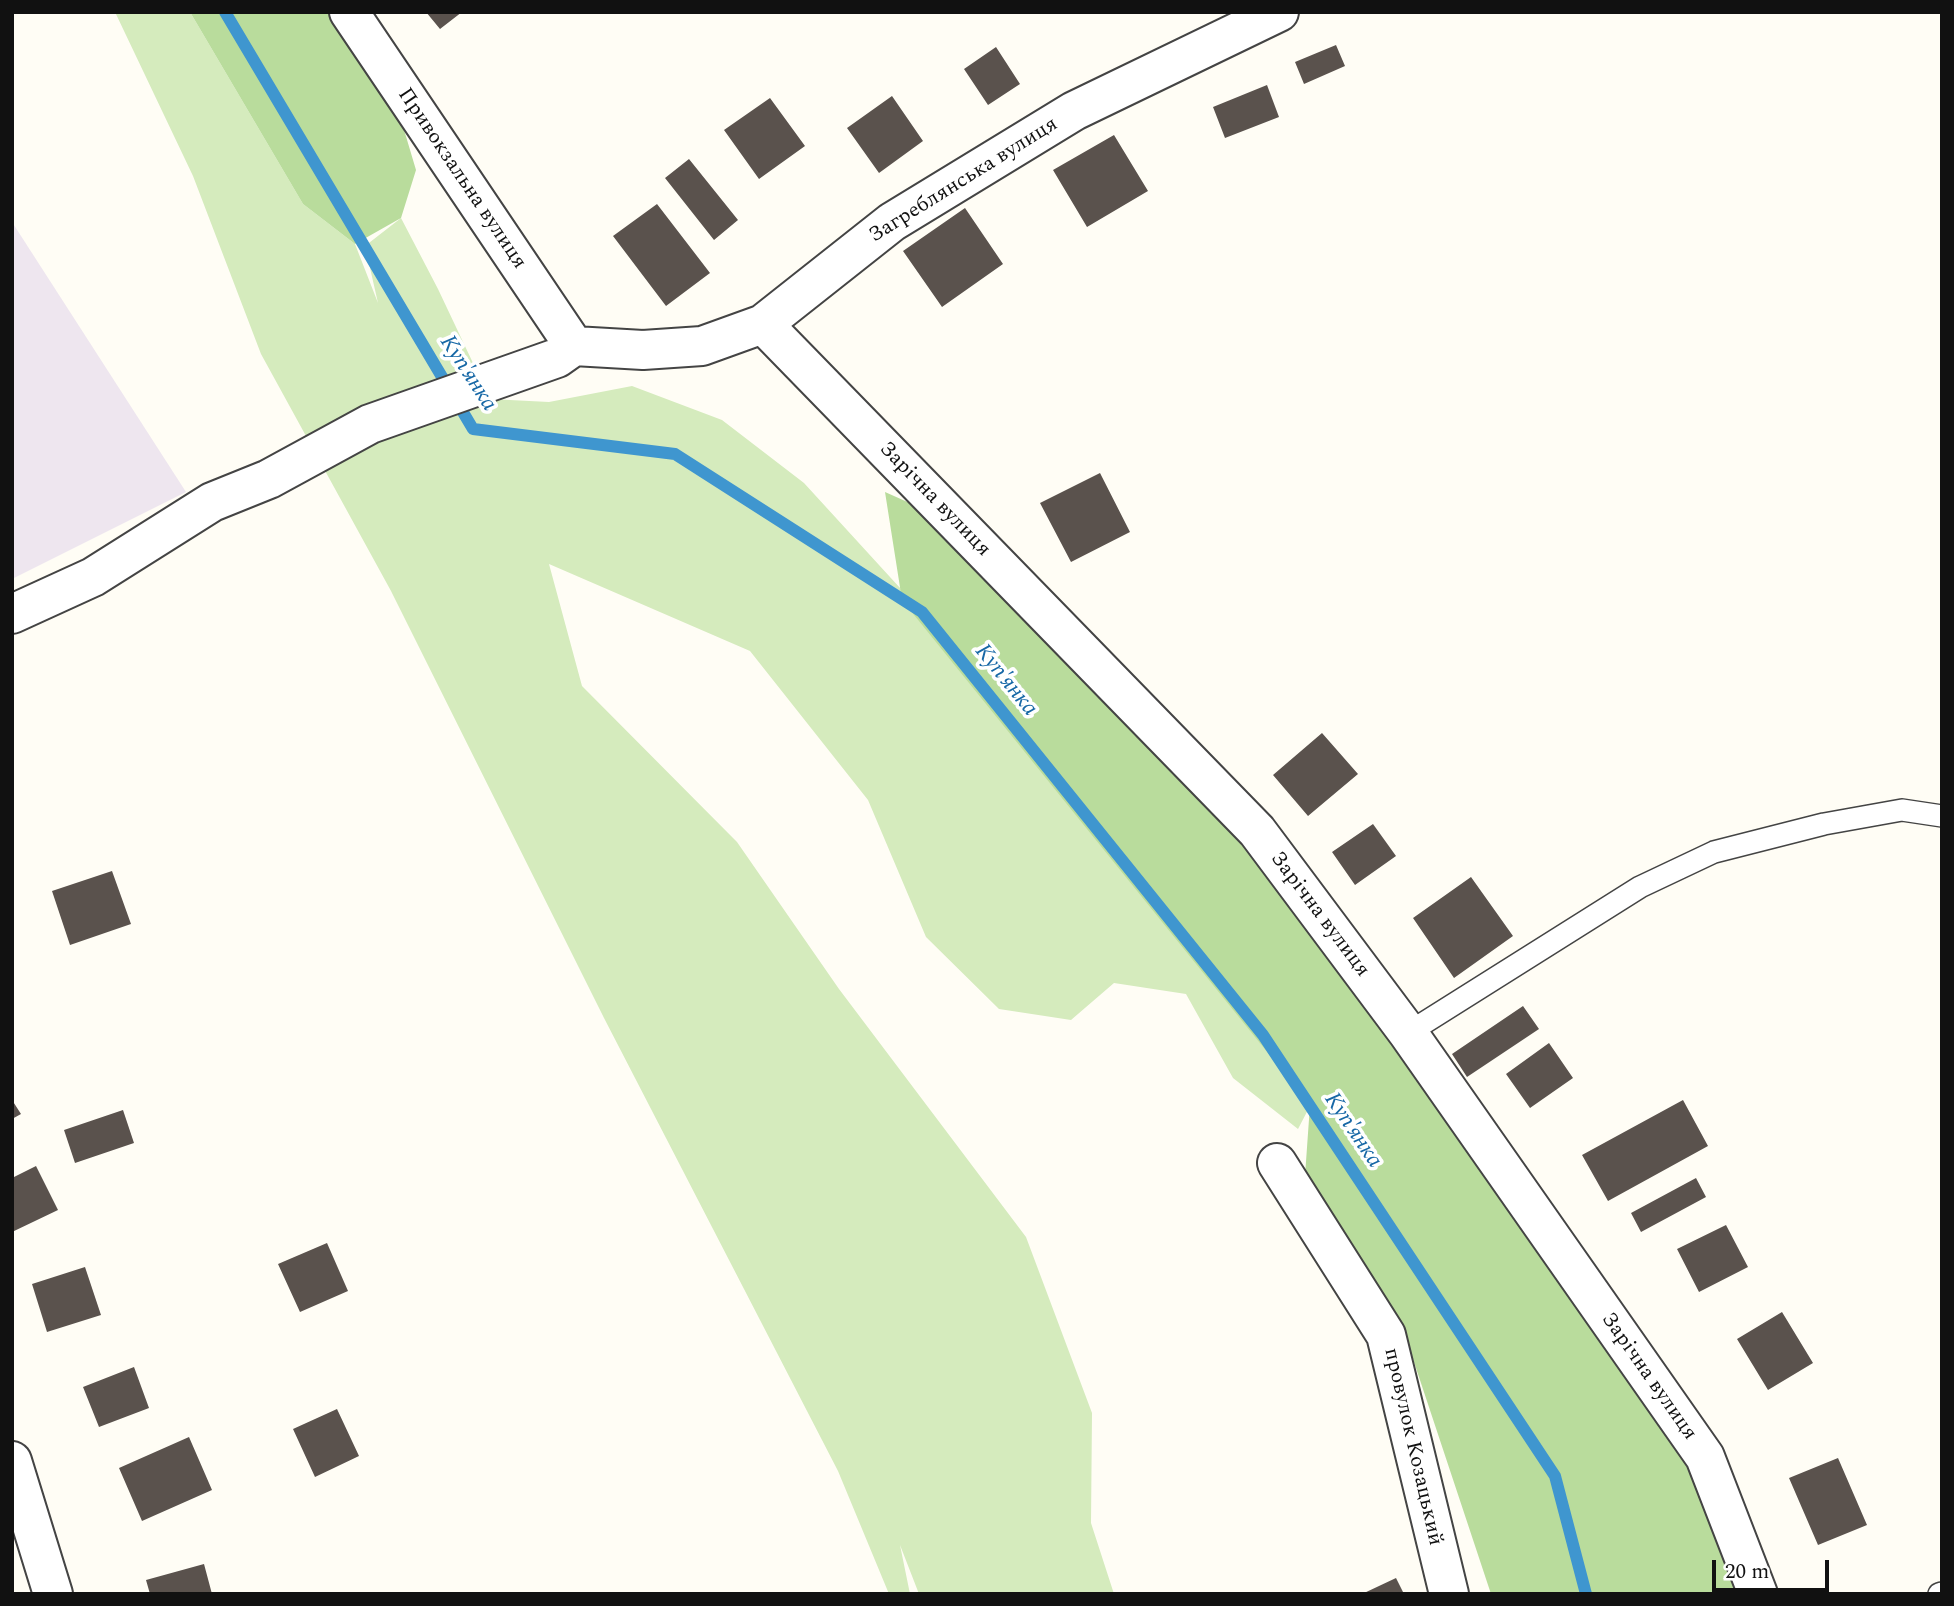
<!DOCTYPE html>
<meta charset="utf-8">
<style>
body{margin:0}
#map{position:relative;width:1954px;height:1606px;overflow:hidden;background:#fffdf5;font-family:Spectral,serif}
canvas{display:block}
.frame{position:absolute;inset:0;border:14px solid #111;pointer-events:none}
.scale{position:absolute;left:1712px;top:1560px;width:117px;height:32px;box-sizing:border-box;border:4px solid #111;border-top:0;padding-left:9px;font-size:21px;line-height:24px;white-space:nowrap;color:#111;-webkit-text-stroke:5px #fff;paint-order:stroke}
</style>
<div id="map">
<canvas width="1954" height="1606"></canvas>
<div class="frame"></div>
<div class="scale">20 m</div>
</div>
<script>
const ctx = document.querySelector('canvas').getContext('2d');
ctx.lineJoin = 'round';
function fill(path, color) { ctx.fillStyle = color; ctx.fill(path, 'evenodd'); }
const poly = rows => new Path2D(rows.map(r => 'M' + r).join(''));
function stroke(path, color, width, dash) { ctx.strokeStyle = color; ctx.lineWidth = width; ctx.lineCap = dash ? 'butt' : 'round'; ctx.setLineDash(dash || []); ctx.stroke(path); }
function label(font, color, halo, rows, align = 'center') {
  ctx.font = font + ' Spectral,serif'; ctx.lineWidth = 7; ctx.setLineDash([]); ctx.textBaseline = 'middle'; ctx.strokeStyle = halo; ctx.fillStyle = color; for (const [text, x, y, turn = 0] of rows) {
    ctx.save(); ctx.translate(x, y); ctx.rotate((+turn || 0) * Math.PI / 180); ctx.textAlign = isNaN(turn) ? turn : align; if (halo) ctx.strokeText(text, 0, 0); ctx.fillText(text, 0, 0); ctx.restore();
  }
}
fill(poly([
 [12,222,186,492,12,579]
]), '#eee6ef');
fill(poly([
 [115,12,190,12,303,204,355,244,378,303,365,246,401,218,438,289,490,399,549,402,632,386,722,420,804,483,922,612,1310,1106,1298,1129,1233,1078,1186,994,1114,983,1071,1020,999,1009,926,937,868,800,750,651,549,564,582,686,737,842,839,989,1026,1237,1092,1413,1091,1523,1114,1594,919,1594,900,1545,910,1594,889,1594,838,1471,604,1018,391,591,261,354,193,176]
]), '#d5ebbd');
fill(poly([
 [190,12,350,12,385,66,416,170,401,218,355,244,303,204],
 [885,492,959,525,1173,746,1739,1515,1758,1594,1491,1594,1412,1356,1303,1204,1310,1105,902,600]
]), '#b9dc9c');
stroke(poly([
 [225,12,473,429,675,454,922,612,1263,1035,1555,1476,1586,1594]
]), '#3f96cf', 12);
fill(poly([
 [426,12,462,12,440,29],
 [1336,45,1345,66,1304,84,1295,62],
 [996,47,1020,84,988,105,964,69],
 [1267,85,1279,117,1225,138,1213,107],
 [892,96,923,141,879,173,847,128],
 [770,98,805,146,759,179,724,130],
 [1114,135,1148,191,1087,227,1053,170],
 [689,159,738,220,714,240,665,178],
 [657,204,710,273,666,306,613,236],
 [965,208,1003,264,942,307,903,251],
 [1100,473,1130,532,1071,562,1040,503],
 [1322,733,1358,774,1308,816,1273,775],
 [1373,824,1396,856,1355,885,1332,852],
 [112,871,131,924,70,945,52,891],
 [1471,877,1513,936,1454,978,1413,918],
 [1523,1006,1539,1029,1467,1077,1452,1054],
 [1549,1043,1573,1078,1530,1108,1506,1074],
 [12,1100,21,1114,12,1119],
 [1683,1100,1708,1146,1608,1201,1582,1155],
 [123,1110,134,1143,75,1163,64,1130],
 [36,1166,58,1210,12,1232,12,1178],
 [1696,1178,1706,1197,1641,1232,1631,1213],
 [1726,1225,1748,1267,1699,1292,1677,1249],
 [327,1243,348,1291,300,1312,278,1264],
 [85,1267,101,1315,47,1332,32,1284],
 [1782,1312,1813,1363,1768,1390,1737,1339],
 [134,1367,149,1408,99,1427,83,1387],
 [337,1409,359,1456,315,1477,293,1429],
 [189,1437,212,1490,142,1521,119,1468],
 [1838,1458,1867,1525,1818,1545,1789,1478],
 [204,1564,212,1594,150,1594,146,1580],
 [1396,1578,1404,1594,1362,1594]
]), '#5a524d');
const lane = poly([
 [1408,1033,1640,887,1714,852,1824,824,1902,810,1942,816],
 [1939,1594,1942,1593]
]);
const street = poly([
 [349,12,574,346],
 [763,324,1257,831,1408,1033,1705,1457,1758,1594],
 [574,346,643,350,702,346,763,324,892,222,1074,111,1279,12],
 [12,614,93,577,212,502,269,479,370,424,557,358,574,346],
 [1277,1163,1386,1335,1449,1594],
 [12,1461,53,1594]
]);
stroke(lane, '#444', 24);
stroke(street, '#444', 42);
stroke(lane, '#fff', 21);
stroke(street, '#fff', 38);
label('21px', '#111', '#fff', [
 ["Привокзальна вулиця",461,179,56],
 ["Загреблянська вулиця",964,181,-32],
 ["Зарічна вулиця",934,500,46],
 ["Зарічна вулиця",1319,915,53],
 ["Зарічна вулиця",1648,1377,55],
 ["провулок Козацький",1412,1447,77]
]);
label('italic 23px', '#1768a6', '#fff', [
 ["Куп'янка",467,374,57],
 ["Куп'янка",1005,681,51],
 ["Куп'янка",1352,1131,56]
]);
</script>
